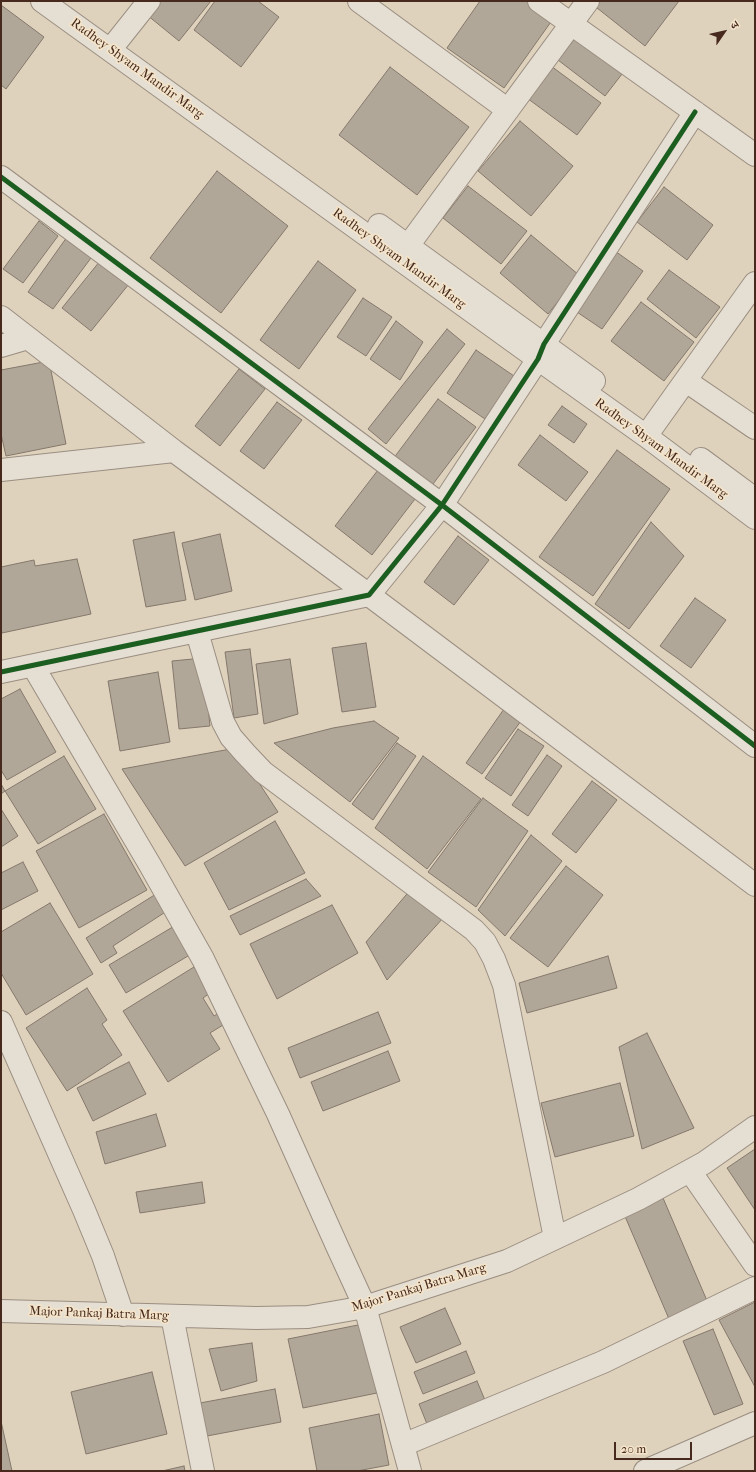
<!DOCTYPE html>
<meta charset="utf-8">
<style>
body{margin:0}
#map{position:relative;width:756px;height:1472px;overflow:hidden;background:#dfd2bc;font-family:"IM FELL French Canon","Noto Serif Devanagari",serif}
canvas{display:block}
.frame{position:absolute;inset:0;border:2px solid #48291d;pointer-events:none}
.north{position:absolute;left:704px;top:12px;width:40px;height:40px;-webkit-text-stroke:3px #f3e4ca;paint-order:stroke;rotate:56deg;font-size:11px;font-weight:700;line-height:16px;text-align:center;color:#48291d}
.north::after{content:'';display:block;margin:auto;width:14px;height:18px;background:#48291d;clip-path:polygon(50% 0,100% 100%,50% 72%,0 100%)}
.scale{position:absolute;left:614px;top:1442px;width:78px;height:18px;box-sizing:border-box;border:2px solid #48291d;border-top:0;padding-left:5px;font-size:12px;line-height:14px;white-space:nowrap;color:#48291d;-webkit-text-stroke:3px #f3e4ca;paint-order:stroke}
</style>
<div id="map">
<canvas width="756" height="1472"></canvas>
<div class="frame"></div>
<div class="north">उ</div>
<div class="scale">20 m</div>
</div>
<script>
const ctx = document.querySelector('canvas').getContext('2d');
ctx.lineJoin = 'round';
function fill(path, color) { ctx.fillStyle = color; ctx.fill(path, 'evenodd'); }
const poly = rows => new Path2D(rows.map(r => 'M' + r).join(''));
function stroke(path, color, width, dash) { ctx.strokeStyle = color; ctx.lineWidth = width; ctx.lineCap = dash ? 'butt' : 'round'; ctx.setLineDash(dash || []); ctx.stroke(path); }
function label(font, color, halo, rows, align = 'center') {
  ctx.font = font + ' "IM FELL French Canon",serif'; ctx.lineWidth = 3.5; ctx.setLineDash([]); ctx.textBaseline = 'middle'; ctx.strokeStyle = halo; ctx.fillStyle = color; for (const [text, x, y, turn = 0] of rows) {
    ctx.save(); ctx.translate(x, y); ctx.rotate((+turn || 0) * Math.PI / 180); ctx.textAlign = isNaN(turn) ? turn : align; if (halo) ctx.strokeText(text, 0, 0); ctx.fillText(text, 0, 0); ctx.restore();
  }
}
const building = poly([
 [158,1,211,1,179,41,147,15,158,1],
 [215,1,258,1,279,17,241,67,194,30,215,1],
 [480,1,528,1,553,19,504,88,447,48,480,1],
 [594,1,679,1,645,46,592,4,594,1],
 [1,5,44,37,6,89,1,85,1,5],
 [576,37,622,74,605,96,558,60,576,37],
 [551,66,601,103,577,135,527,98,551,66],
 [390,67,469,127,417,195,339,135,390,67],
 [520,121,573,166,531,216,478,171,520,121],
 [217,171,288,226,221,313,150,258,217,171],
 [468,186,527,231,501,264,443,218,468,186],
 [664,187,713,225,687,260,637,222,664,187],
 [39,221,58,236,23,283,3,269,39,221],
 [531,235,579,275,548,314,500,273,531,235],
 [67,237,91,258,53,309,28,292,67,237],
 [615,251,643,271,602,329,574,310,615,251],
 [100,261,129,284,91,331,62,308,100,261],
 [318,261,356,290,299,369,260,340,318,261],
 [669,270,720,307,696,338,647,299,669,270],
 [363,298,392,317,366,356,337,337,363,298],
 [641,302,694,342,664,381,611,341,641,302],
 [396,321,423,342,400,380,370,359,396,321],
 [447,329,465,344,386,444,368,429,447,329],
 [476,350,514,376,485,419,447,393,476,350],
 [49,361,66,444,6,456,1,434,1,370,49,361],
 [239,369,265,389,220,446,195,426,239,369],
 [438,399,476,427,430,488,393,459,438,399],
 [277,402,302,420,264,469,240,451,277,402],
 [562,406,587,424,574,443,548,425,562,406],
 [540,435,588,472,566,501,518,465,540,435],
 [617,450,670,489,593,596,539,557,617,450],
 [378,470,415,499,372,555,335,526,378,470],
 [651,522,684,556,629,629,595,604,651,522],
 [174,532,186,600,146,607,133,540,174,532],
 [220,534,232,591,195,600,182,543,220,534],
 [458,536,489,560,454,605,424,582,458,536],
 [77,559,91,614,2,633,1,628,1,567,34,560,35,566,77,559],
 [695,598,726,620,691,668,660,646,695,598],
 [366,643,376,707,342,712,332,648,366,643],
 [250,649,258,714,234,718,225,652,250,649],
 [203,658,210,726,179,729,172,661,203,658],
 [290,659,298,714,264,724,256,664,290,659],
 [158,672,170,742,120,751,108,681,158,672],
 [20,689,56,752,7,780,1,770,1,699,20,689],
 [504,709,521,721,482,774,466,763,504,709],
 [374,721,399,738,350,802,274,743,333,728,374,721],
 [518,729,544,746,511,796,485,778,518,729],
 [397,743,416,756,373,820,352,804,397,743],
 [236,748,278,812,185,866,122,769,236,748],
 [547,755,562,766,528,816,512,805,547,755],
 [64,756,96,809,38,844,5,791,64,756],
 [423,756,481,799,427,869,375,828,423,756],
 [592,781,617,800,576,853,552,834,592,781],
 [1,784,5,791,1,794,1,784],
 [483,798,528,831,476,907,428,872,483,798],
 [1,809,18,836,1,847,1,809],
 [104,814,147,890,79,928,36,851,104,814],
 [275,821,305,873,229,910,204,863,275,821],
 [531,835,562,861,505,936,478,910,531,835],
 [23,862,38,891,1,910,1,873,23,862],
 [566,866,603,895,548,967,510,938,566,866],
 [306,879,321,896,240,935,230,916,306,879],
 [412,888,444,917,387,980,366,942,412,888],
 [156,894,167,911,113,946,117,953,101,963,86,938,156,894],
 [50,903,93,974,26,1015,1,973,1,932,50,903],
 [332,905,358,953,277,999,250,944,332,905],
 [176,925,193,953,126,993,109,965,176,925],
 [608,956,617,988,527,1013,519,983,608,956],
 [194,967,210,993,203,998,214,1016,222,1011,228,1022,210,1033,220,1049,168,1082,123,1011,194,967],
 [87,988,107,1020,102,1024,122,1055,67,1091,26,1028,87,988],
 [378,1012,391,1043,300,1078,288,1048,378,1012],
 [647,1033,694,1128,642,1149,619,1047,647,1033],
 [388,1051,400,1081,323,1111,311,1082,388,1051],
 [129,1062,146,1094,93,1121,77,1088,129,1062],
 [620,1083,634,1136,555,1157,541,1103,620,1083],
 [156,1114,166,1146,105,1164,96,1132,156,1114],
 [755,1149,755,1210,727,1168,755,1149],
 [202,1182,205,1203,140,1213,136,1192,202,1182],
 [663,1198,708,1303,669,1319,624,1214,663,1198],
 [755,1302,755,1387,719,1320,755,1302],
 [445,1308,461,1344,416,1363,400,1327,445,1308],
 [363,1324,377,1393,303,1408,288,1339,363,1324],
 [713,1329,743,1404,714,1415,683,1341,713,1329],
 [252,1343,257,1381,221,1391,209,1349,252,1343],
 [466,1351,475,1373,423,1394,414,1372,466,1351],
 [152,1372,167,1434,86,1454,71,1392,152,1372],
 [477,1381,487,1405,429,1429,419,1404,477,1381],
 [275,1389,281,1422,207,1436,200,1403,275,1389],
 [379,1414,389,1465,357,1471,317,1471,309,1428,379,1414],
 [1,1421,12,1471,1,1471,1,1421],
 [184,1466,185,1471,162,1471,184,1466]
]);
fill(building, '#b1a798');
stroke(building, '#84786c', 1);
const minor = poly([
 [42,1,538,359,646,436,755,518],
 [359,1,508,110],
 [539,1,755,155],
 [110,50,149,1],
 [1,177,442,505,755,746],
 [379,225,594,381],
 [399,258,588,1],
 [1,317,174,451,369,595,755,885],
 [1,346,28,338],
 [686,381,755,428],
 [646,436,755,283],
 [701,459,755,499],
 [1,470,174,451],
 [197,632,223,722,231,737,245,753,263,772,474,930,485,942,494,959,504,985,555,1238],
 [33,666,150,865,203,959,278,1114,337,1246,365,1307,410,1471],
 [1,672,369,595,442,505,538,359,544,344,695,112],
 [1,1022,84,1210,103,1256,123,1315],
 [690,1171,755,1265],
 [1,1311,256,1318,308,1317,365,1307,507,1261,638,1199,704,1163,755,1127],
 [172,1316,203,1471],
 [403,1445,603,1362,755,1288],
 [645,1471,755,1423]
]);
stroke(minor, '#9a8e81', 24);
stroke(minor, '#e5ded3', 22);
stroke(poly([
 [1,177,442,505,755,746],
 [1,672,369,595,442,505,538,359,544,344,695,112]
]), '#1b5e20', 5);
label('13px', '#48291d', '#f3e4ca', [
 ["Radhey Shyam Mandir Marg",137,69,36],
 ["Radhey Shyam Mandir Marg",399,259,36],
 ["Radhey Shyam Mandir Marg",661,449,36],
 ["Major Pankaj Batra Marg",419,1288,-17],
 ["Major Pankaj Batra Marg",99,1314,2]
]);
</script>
